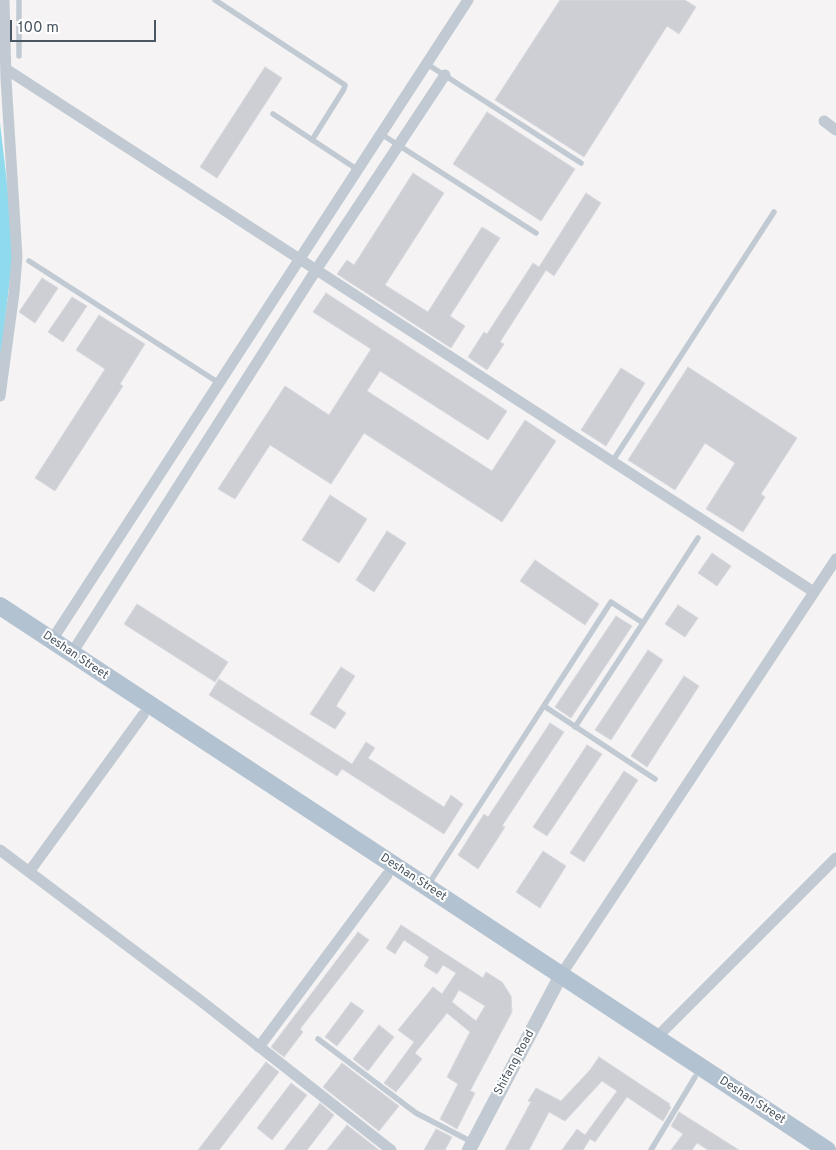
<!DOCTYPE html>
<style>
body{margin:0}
#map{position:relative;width:836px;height:1150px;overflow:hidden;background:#f5f3f3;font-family:Overpass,sans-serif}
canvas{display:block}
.scale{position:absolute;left:10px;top:20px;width:146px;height:22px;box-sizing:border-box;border:2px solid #4a5661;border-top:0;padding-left:6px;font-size:15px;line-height:18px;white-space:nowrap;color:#4a5661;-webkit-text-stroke:4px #fff;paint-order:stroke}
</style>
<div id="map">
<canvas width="836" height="1150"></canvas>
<div class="scale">100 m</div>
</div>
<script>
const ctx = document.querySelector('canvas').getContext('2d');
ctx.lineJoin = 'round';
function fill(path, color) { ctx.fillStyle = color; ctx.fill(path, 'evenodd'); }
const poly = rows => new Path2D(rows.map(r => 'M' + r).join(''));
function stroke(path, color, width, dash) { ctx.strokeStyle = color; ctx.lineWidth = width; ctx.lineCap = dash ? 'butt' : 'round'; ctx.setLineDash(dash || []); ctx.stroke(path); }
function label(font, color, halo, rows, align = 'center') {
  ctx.font = font + ' Overpass,sans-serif'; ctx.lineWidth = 4; ctx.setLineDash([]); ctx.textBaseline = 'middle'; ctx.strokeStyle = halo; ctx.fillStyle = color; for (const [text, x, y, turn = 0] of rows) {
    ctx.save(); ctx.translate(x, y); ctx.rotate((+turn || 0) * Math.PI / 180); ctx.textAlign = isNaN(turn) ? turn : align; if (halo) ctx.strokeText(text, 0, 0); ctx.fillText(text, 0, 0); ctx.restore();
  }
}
fill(poly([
 [0,123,14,243,0,365]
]), '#90daee');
const building = poly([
 [560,0,685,0,696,7,679,34,667,26,584,157,495,100,560,0],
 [265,67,282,78,217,178,200,167,265,67],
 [487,112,575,169,541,221,453,164,487,112],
 [413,173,444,193,385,285,428,312,482,227,500,238,450,316,465,326,451,348,337,274,347,260,354,265,413,173],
 [586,193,601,203,554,276,546,270,500,342,504,344,487,370,468,357,484,332,487,334,533,263,539,267,586,193],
 [42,278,58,288,35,323,19,312,42,278],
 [326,293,507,411,488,440,380,371,367,391,492,471,525,420,556,441,502,522,364,433,331,484,270,445,235,499,218,489,285,386,329,415,371,349,313,312,326,293],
 [72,297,87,306,63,342,48,332,72,297],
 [99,315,145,344,120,384,123,386,55,491,35,478,105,369,76,350,99,315],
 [688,367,797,438,761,494,765,497,743,532,706,509,735,463,705,443,675,490,628,460,688,367],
 [621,368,645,383,606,446,581,430,621,368],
 [330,495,367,519,339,563,302,540,330,495],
 [387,531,406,543,374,592,356,580,387,531],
 [712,553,731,566,717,586,698,573,712,553],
 [535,560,599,604,585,625,520,581,535,560],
 [137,604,228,662,215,682,124,624,137,604],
 [678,605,698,618,685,637,665,624,678,605],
 [616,616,632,626,571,718,555,707,616,616],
 [648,650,663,660,611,740,595,730,648,650],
 [341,667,355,676,336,706,346,713,335,729,310,714,341,667],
 [684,676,699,686,647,767,631,756,684,676],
 [219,679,352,764,366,742,375,748,368,758,444,807,451,795,463,804,444,834,342,769,337,776,209,695,219,679],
 [550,723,564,732,502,826,505,827,478,869,458,855,484,814,488,817,550,723],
 [587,745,602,754,547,836,533,827,587,745],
 [624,771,638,780,584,862,570,853,624,771],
 [543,851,566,866,540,908,516,892,543,851],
 [401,925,483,978,486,972,502,982,511,996,512,1012,470,1091,475,1093,457,1129,440,1119,458,1084,447,1077,470,1032,447,1013,415,1053,422,1059,396,1092,384,1083,414,1042,398,1030,433,987,442,994,456,973,443,965,437,974,424,966,429,957,404,940,395,954,386,948,401,925],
 [459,990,485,1006,476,1021,452,1002,459,990],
 [358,932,369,940,300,1029,303,1032,284,1057,271,1047,358,932],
 [351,1002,364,1011,337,1046,325,1037,351,1002],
 [379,1025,394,1037,368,1071,353,1059,379,1025],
 [599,1057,670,1104,669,1106,671,1107,663,1121,627,1097,595,1142,590,1139,583,1150,562,1150,577,1129,585,1135,617,1091,602,1081,565,1121,549,1112,529,1150,505,1150,531,1102,528,1101,536,1088,561,1101,590,1070,599,1057],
 [266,1062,279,1072,219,1150,198,1150,266,1062],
 [342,1063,399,1106,379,1131,323,1087,342,1063],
 [291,1083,307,1095,272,1140,257,1128,291,1083],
 [320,1103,334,1115,307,1150,284,1150,320,1103],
 [679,1112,739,1150,708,1150,697,1143,692,1150,671,1150,683,1134,671,1126,679,1112],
 [347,1125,379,1150,327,1150,347,1125],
 [436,1129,452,1137,445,1150,424,1150,436,1129]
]);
fill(building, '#cdcfd5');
stroke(building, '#d7d9de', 1);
stroke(poly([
 [19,0,19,56],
 [215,0,345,85,344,89,312,140],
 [427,64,581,163],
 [273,114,358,170],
 [381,134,536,233],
 [29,261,219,383],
 [612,462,774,212],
 [544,706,655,779],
 [575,727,643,623],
 [428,885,611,602,643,623,698,538],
 [318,1039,416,1113,472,1142],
 [651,1150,695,1077]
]), '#c1cad2', 5.5);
stroke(poly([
 [6,69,814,592],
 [824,121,836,130],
 [0,396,14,293,17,257,6,79,4,0],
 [52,640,468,0],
 [72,653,316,270,445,75],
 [0,850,201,1001,391,1150],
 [29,872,143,715],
 [561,975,836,559],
 [656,1038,836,858],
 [259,1047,387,875]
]), '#c1cad2', 11);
stroke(poly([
 [469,1150,561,975]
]), '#c1cad2', 14);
stroke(poly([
 [0,606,827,1150]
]), '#b3c2d1', 18);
label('12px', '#4a5661', '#fff', [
 ["Deshan Street",75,656,34],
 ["Deshan Street",413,878,33],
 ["Shifang Road",515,1063,-62],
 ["Deshan Street",752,1101,33]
]);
</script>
